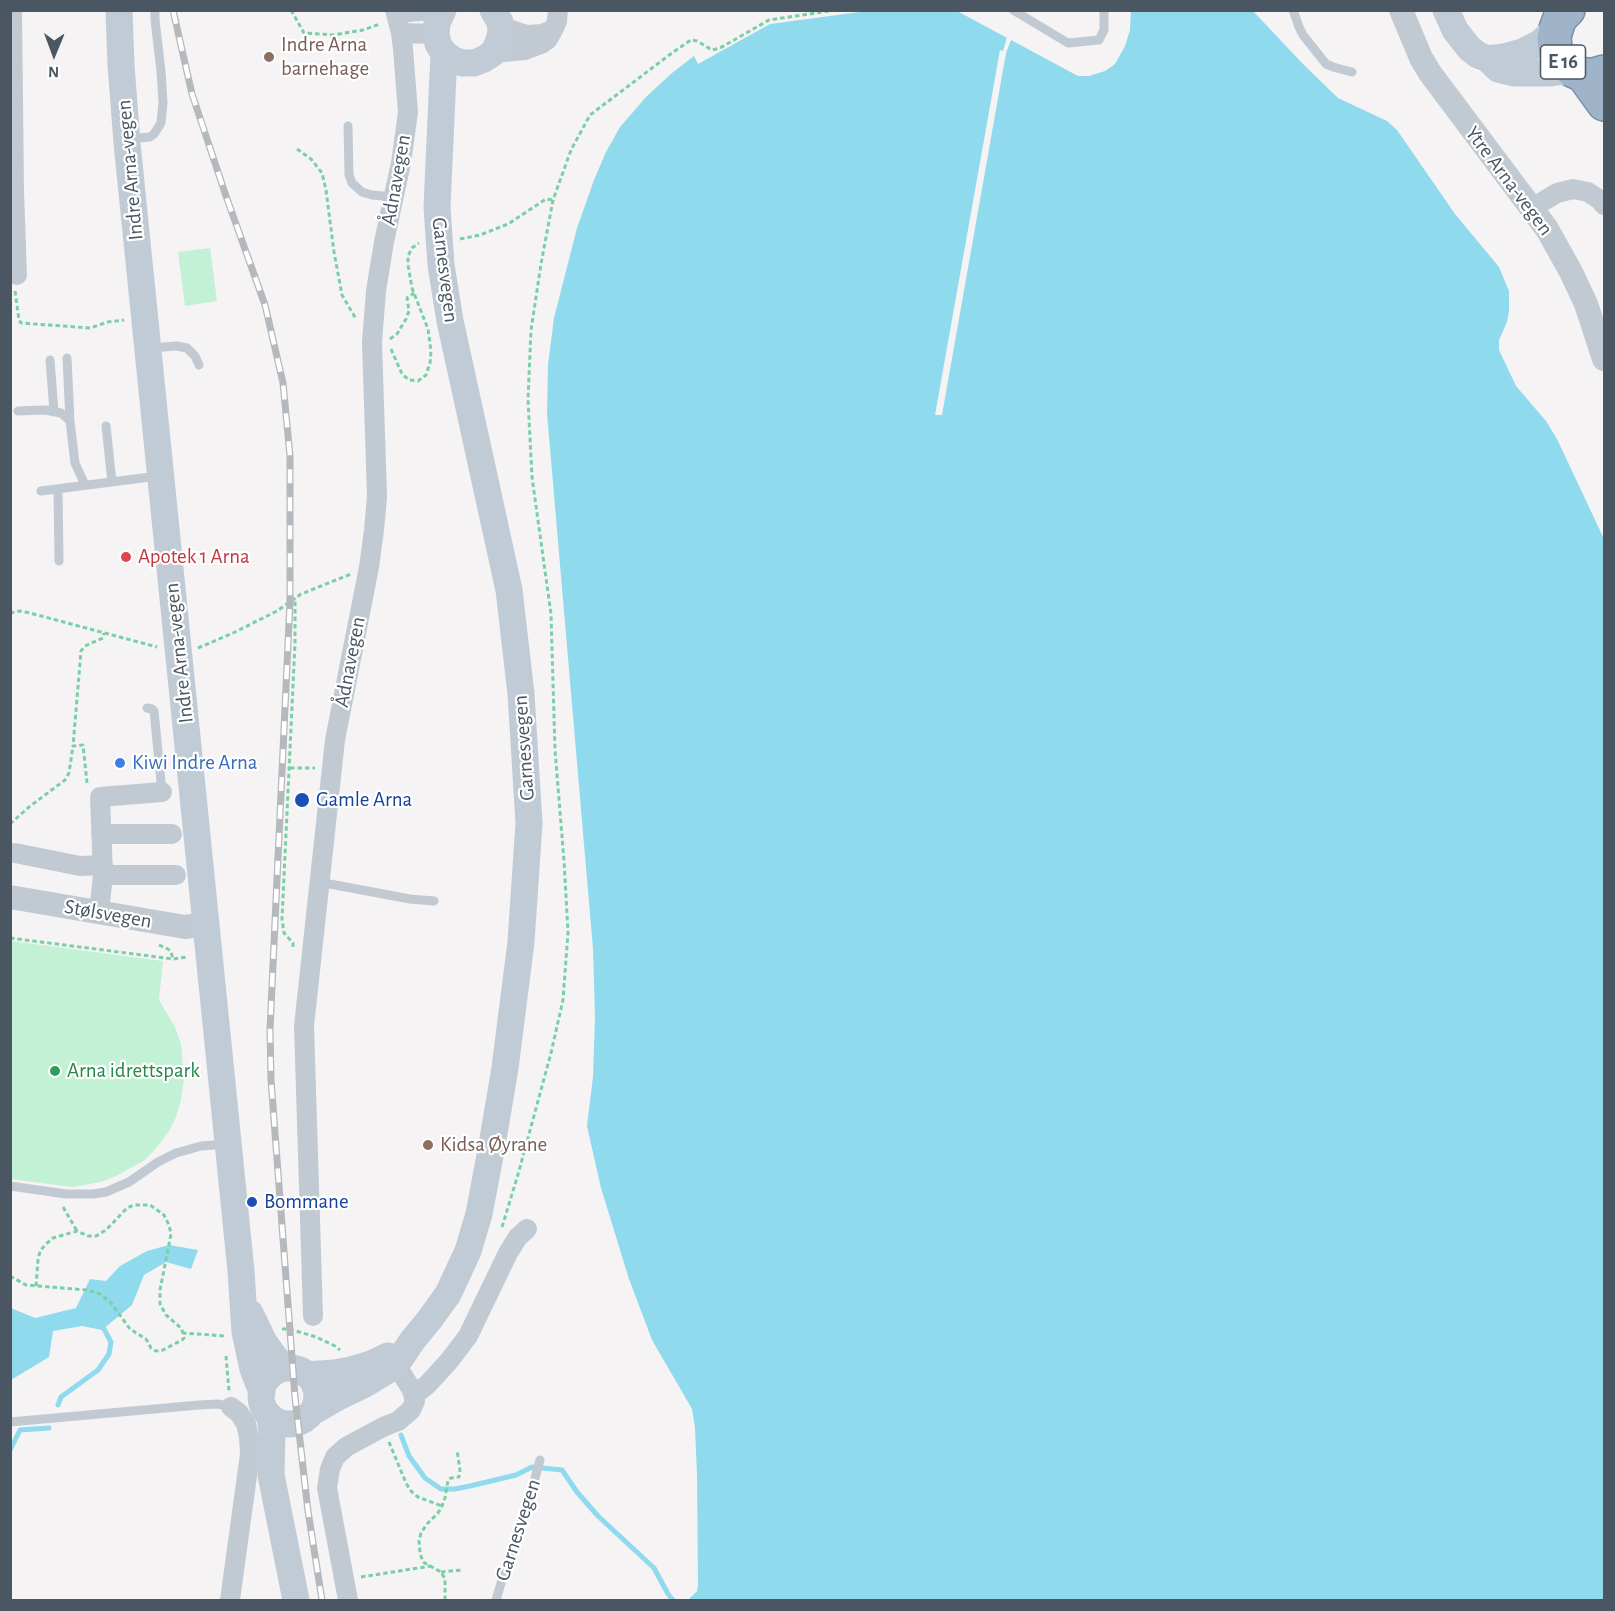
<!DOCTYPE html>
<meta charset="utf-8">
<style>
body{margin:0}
#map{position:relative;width:1615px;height:1611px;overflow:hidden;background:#f5f3f3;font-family:"Alegreya Sans",sans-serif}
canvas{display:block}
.frame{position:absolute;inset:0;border:12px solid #4a5661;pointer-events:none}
.north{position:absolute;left:24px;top:24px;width:60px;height:60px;-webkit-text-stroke:4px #fff;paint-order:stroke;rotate:181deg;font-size:16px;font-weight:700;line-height:24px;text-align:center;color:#4a5661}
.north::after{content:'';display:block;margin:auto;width:21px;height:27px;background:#4a5661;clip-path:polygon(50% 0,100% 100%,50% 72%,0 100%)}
</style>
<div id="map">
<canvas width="1615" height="1611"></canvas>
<div class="frame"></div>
<div class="north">N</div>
</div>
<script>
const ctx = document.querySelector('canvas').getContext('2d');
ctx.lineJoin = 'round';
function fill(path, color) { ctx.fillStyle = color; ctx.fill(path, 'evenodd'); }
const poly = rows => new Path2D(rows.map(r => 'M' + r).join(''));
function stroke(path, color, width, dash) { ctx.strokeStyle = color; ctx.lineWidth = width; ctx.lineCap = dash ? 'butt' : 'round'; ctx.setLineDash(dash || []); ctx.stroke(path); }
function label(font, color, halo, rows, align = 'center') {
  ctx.font = font + ' "Alegreya Sans",sans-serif'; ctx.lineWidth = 4.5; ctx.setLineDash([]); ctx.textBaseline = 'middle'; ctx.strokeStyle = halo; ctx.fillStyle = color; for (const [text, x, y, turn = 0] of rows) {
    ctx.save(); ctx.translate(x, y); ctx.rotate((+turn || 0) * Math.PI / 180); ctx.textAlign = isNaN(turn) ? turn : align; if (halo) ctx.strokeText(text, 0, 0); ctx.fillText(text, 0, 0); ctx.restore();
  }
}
fill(poly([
 [210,248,217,301,185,306,178,252],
 [11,941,163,961,159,1000,175,1027,181,1044,184,1079,181,1100,176,1117,169,1131,157,1147,145,1160,116,1176,101,1182,72,1187,11,1179]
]), '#c3f1d5');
fill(poly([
 [867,11,957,11,1078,76,1089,76,1105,71,1115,64,1125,46,1130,30,1131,11,1253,11,1302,63,1338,98,1387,121,1397,130,1455,214,1499,267,1509,291,1509,311,1507,322,1499,340,1499,350,1516,386,1546,421,1557,439,1604,539,1604,1600,688,1600,697,1591,698,1585,697,1474,695,1428,692,1409,652,1340,629,1279,601,1188,587,1126,593,1077,595,1017,593,949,547,413,548,365,554,318,577,228,594,180,606,152,620,127,646,97,672,73,694,56,698,64,770,24],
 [169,1245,198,1250,191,1269,166,1262,144,1275,132,1305,102,1330,82,1326,53,1331,49,1357,11,1380,11,1308,35,1318,76,1308,90,1279,106,1281,120,1266,147,1251]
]), '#90daee');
fill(poly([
 [1007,37,1011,40,1006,53,942,415,935,415,1000,50,1003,51]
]), '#f5f3f3');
stroke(poly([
 [58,1405,61,1397,98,1370,109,1354,111,1342,104,1329],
 [401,1435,409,1456,425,1478,441,1489,455,1489,470,1486,516,1475,532,1467,562,1470,577,1492,598,1516,654,1568,668,1594,673,1600],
 [10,1450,20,1430,49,1428]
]), '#90daee', 5);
const trunk = poly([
 [1568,10,1560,18,1556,29,1554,38,1555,48,1559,57,1565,64,1572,70,1583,75,1594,75,1604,72],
 [1583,75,1604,104]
]);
stroke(trunk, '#7690ad', 36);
stroke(poly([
 [291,10,304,33,333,35,363,30,380,24],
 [297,149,311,159,322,173,326,190,334,252,342,295,356,319],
 [460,239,480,235,508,224,546,199,553,200],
 [15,291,19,320,21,323,90,328,108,322,124,320],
 [390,339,397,334,406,319,409,311,407,298,414,293],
 [391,349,402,374,409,380,418,381,426,375,430,363,431,351,428,329,412,288,408,265,408,256,412,248,419,243],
 [10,613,20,611,30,613,157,647],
 [198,648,233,633,277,611,301,594,351,574],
 [290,768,315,768],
 [87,783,83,745,73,746,81,651,85,646,103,638,104,633],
 [10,824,29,807,65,780,69,773,73,746],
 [10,938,173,959,187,957],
 [159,945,168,949,171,952,173,959],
 [293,947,293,943,284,933,282,919,295,643,295,598],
 [63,1207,77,1231],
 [502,1227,519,1171,551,1053,563,1000,568,932,564,861,555,750,551,614,532,477,528,399,531,330,541,264,553,200,571,150,590,115,672,53,691,40,697,41,712,50,720,48,769,20,836,10],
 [10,1276,26,1285,87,1290,100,1294,111,1303,130,1329,146,1339,151,1348,156,1351,163,1350,182,1340,184,1338,183,1333,225,1336],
 [36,1286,38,1260,40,1251,46,1244,53,1238,77,1231,88,1236,96,1236,106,1230,127,1208,134,1205,150,1205,164,1215,169,1225,171,1234,160,1290,160,1304,166,1315,181,1328,183,1333],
 [282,1329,289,1329,316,1337,335,1346,340,1350],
 [226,1356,229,1391],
 [389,1442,406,1483,411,1491,418,1497,442,1506],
 [441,1572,462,1570],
 [361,1577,431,1566],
 [445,1600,445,1579,441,1572,423,1562,420,1553,419,1541,421,1533,427,1524,438,1513,442,1506,445,1498,448,1480,451,1478,459,1477,460,1470,457,1450]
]), '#7ad0a6', 3, [4.5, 3]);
stroke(poly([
 [1013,10,1068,43,1099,40,1104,30,1104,10],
 [1293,10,1299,27,1303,35,1326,64,1333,67,1352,72],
 [348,126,349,175,352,183,362,192,372,195,394,197],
 [128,139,150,137,154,134,161,123,163,103,161,71,155,20,155,10],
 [149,348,177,346,187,348,195,356,199,365],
 [67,358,70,421],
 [50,360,54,412],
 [18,411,45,410,61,413,70,421,75,463,85,485],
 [106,426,112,482],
 [58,489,59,561],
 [41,491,158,476],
 [147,708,152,709,154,711,162,792],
 [319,882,410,899,434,901],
 [10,1186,66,1194,93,1194,106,1192,129,1182,158,1162,176,1153,201,1146,227,1144],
 [10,1422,199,1405,218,1404,231,1407],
 [496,1600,506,1566,528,1503,540,1460]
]), '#c1cad2', 9);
stroke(poly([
 [12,10,14,192,17,275],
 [396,13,432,10],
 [500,22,508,29,527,35,542,34,553,30],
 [401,33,436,34],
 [493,53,525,50,541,44,548,39,553,30,557,21,558,10],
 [1532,208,1557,193,1573,189,1588,192,1600,200,1604,205],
 [101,834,172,834],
 [15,853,80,866,103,865],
 [103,875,176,875],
 [99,912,103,875,100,797,162,792],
 [313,1316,304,1026,335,740,369,567,374,530,377,497,372,342,376,291,384,242,401,163,408,112,403,49,401,33,395,10],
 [414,1395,427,1385,449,1361,468,1336,508,1253,518,1237,527,1229],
 [230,1600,250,1454,249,1437,246,1424,239,1413,231,1407],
 [348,1600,327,1488,330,1469,335,1457,346,1447,383,1427,398,1421,411,1410,415,1401,412,1390,390,1355]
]), '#c1cad2', 20);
stroke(poly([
 [1401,10,1421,58,1430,73,1547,229,1571,272,1586,304,1604,359],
 [10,897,185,927,207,924]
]), '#c1cad2', 24);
stroke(poly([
 [119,10,121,65,127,143,241,1271,245,1332,253,1369,262,1392],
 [443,10,437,23,436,34,438,44,444,53,453,60,463,63,474,63,484,59,493,53,498,43,501,33,500,22,493,10],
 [1446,10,1455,30,1469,48,1478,55,1488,59,1498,69,1515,73,1549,73,1572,70],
 [1488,59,1504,57,1522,52,1540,43,1556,29],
 [250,1313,264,1342,274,1356,280,1363,291,1368],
 '261 1396a28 28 0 1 1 56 0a28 28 0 1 1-56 0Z',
 [307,1375,334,1373,351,1370,371,1364,388,1356],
 [312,1412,338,1397,365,1384,385,1372,400,1359,412,1341,430,1319,448,1294,468,1251,479,1214,492,1145,505,1068,521,942,529,823,521,694,509,590,450,321,441,265,437,207,444,53],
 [270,1417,272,1432,271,1475,296,1600]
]), '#c1cbd6', 27);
stroke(trunk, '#9fb4c9', 33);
const rail = poly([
 [173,10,192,94,226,196,265,305,283,383,290,456,290,601,270,1029,271,1080,295,1397,308,1511,322,1600]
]);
stroke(rail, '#b5b8bd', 7);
stroke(rail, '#fff', 4.5, [14]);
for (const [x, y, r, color] of [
 [269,57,6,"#8d6e63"],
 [126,557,6,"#e0444e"],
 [120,763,6,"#3f7fe0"],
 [302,800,8,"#1a4fb4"],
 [55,1071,6,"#2e9e5b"],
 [428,1145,6,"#8d6e63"],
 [252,1202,6,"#1a4fb4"]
]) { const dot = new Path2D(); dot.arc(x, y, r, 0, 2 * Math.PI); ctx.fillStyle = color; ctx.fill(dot); stroke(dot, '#fff', 2); }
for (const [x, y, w] of [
 [1563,62,45]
]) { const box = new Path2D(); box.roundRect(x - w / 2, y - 17, w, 34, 4.5); ctx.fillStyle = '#fff'; ctx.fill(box); stroke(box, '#4a5661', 1.5); }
label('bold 20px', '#4a5661', null, [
 ["E 16",1563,62]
]);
label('21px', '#785e54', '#fff', [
 ["Indre Arna",281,45],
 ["barnehage",281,69],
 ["Kidsa Øyrane",440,1145]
], 'left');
label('21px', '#4a5661', '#fff', [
 ["Indre Arna-vegen",130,170,-95],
 ["Ådnavegen",396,180,-80],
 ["Ytre Arna-vegen",1509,181,53],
 ["Garnesvegen",445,270,83],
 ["Indre Arna-vegen",179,653,-96],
 ["Ådnavegen",350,662,-79],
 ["Garnesvegen",524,748,-94],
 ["Stølsvegen",108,914,10],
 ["Garnesvegen",518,1530,-72]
]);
label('21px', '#be3a42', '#fff', [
 ["Apotek 1 Arna",138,557]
], 'left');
label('21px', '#366cbe', '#fff', [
 ["Kiwi Indre Arna",132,763]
], 'left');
label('21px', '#164399', '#fff', [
 ["Gamle Arna",316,800],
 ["Bommane",264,1202]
], 'left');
label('21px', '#27864d', '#fff', [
 ["Arna idrettspark",67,1071]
], 'left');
</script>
